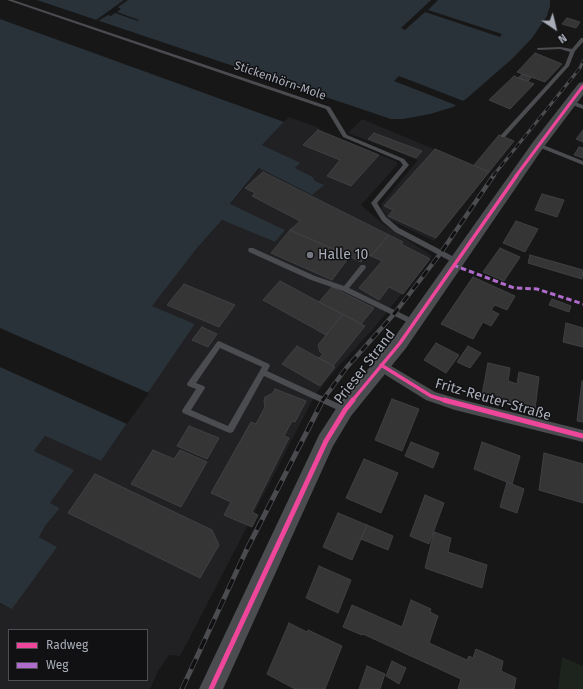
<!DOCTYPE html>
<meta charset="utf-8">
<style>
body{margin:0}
#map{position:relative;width:583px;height:689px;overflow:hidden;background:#171717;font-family:"Fira Sans",sans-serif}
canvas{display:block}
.legend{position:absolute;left:8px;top:629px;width:140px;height:52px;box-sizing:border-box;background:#111113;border:1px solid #4d4f55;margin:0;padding:5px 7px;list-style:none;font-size:12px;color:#a8adb8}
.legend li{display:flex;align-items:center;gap:8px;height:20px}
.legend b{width:20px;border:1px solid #4d4f55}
.north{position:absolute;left:535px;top:8px;width:40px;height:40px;-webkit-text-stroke:3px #111113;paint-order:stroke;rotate:145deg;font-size:11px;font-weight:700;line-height:16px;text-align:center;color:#a8adb8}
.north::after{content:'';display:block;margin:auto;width:14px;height:18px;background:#a8adb8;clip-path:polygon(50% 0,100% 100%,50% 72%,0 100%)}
</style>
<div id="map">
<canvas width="583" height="689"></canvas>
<ul class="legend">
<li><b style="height:5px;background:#ed469a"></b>Radweg</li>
<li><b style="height:5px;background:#b06ccc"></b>Weg</li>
</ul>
<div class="north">N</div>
</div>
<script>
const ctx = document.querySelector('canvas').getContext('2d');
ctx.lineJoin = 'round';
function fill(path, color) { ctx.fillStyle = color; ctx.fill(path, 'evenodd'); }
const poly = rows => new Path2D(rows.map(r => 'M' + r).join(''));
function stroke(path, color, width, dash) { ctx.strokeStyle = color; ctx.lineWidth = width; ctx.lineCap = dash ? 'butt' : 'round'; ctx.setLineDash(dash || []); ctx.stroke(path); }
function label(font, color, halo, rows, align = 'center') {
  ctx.font = font + ' "Fira Sans",sans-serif'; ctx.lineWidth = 3; ctx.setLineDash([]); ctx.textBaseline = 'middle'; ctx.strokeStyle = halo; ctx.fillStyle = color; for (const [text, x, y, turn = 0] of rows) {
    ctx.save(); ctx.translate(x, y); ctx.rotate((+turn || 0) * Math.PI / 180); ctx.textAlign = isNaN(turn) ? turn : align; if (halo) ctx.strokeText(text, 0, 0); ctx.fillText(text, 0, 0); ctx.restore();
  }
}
fill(poly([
 [289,117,320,128,319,130,397,162,397,165,361,205,383,224,432,256,373,329,338,367,315,395,188,641,180,656,169,655,158,671,150,689,0,689,0,604,12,608,56,547,39,537,45,526,60,508,50,503,73,470,34,451,45,436,101,461,195,324,151,306,197,248,222,220,275,242,285,230,230,205,260,168,312,195,323,185,315,181,313,177,295,168,299,162,262,145],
 [9,630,147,630,147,680,9,680],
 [362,119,489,172,434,241,388,219,382,209,382,203,418,160,348,133]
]), '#212123');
fill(poly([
 [562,657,583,666,583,689,558,689]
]), '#1d241e');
fill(poly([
 [37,0,550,0,550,6,547,16,532,38,513,58,466,99,453,107,430,114,403,119,391,119],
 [0,19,284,122,262,145,299,162,300,163,295,168,313,177,315,181,324,185,312,195,259,168,230,204,285,230,275,242,222,220,197,248,152,306,195,324,101,461,45,436,34,451,74,470,50,503,60,508,45,526,39,537,57,547,12,609,0,603]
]), '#2a3239');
fill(poly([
 [124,0,128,0,118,7,121,9,117,12,139,20,138,21,115,13,111,16,108,15,98,21,96,20],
 [431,0,438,0,428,10,502,34,500,37,425,12,405,30,401,28],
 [399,76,466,102,458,106,394,81],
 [0,328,149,393,127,424,0,367]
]), '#171717');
const building = poly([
 [567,18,580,22,576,28,562,24,567,18],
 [535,53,562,64,545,82,517,72,535,53],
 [522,74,532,77,528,81,518,78,522,74],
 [514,76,534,84,510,109,489,100,514,76],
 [318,130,379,155,351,186,327,176,340,160,303,145,318,130],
 [583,130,583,142,576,139,583,130],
 [374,133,422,151,416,158,368,139,374,133],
 [499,135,514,141,489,172,474,165,499,135],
 [579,147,583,148,583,158,574,155,579,147],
 [435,149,489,172,436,238,388,216,393,210,384,206,435,149],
 [263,172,389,235,371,256,366,255,361,262,290,230,300,221,252,196,255,193,245,188,263,172],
 [542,194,564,200,557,217,535,210,542,194],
 [516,221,538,229,525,252,503,243,516,221],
 [290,230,350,256,332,280,271,253,290,230],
 [389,235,403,242,401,244,430,259,403,294,389,287,379,300,359,288,382,261,371,256,389,235],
 [500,248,520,257,504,281,483,272,500,248],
 [530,255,583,270,582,279,528,263,530,255],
 [473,277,515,296,507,310,495,305,491,310,499,314,491,326,483,322,473,339,441,324,473,277],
 [280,281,319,302,343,314,326,335,263,300,280,281],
 [184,284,235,305,219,327,167,305,184,284],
 [332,287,374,308,361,324,319,302,332,287],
 [552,299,571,306,569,312,549,305,552,299],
 [343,314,365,326,333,366,319,358,323,354,320,352,318,345,343,314],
 [566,323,583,328,583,347,563,342,566,323],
 [202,327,217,334,208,347,192,340,202,327],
 [436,343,459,355,446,373,424,360,436,343],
 [297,346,335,367,320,386,282,364,297,346],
 [468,346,481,353,470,368,457,362,468,346],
 [488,363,510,368,508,381,517,384,519,372,539,377,535,409,482,395,488,363],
 [582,381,583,381,583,422,577,421,582,381],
 [275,389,306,401,295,422,292,421,284,436,289,438,252,512,258,515,252,527,224,515,231,502,211,493,251,422,256,424,265,407,264,401,265,397,273,393,275,389],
 [392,399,419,409,402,451,375,440,392,399],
 [189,426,219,438,207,459,177,446,189,426],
 [411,442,439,453,433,468,405,456,411,442],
 [482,442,520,456,512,484,474,469,482,442],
 [153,450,174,459,180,450,207,462,181,507,131,484,153,450],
 [544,453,583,464,583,503,539,490,544,453],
 [364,459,398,473,381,513,346,498,364,459],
 [95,474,212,530,219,545,200,578,68,513,95,474],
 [507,482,524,489,517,513,500,507,507,482],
 [425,495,444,503,429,544,410,536,425,495],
 [338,513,367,525,352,560,323,547,338,513],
 [367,525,393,536,388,550,361,539,367,525],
 [434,532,451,538,448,552,487,565,482,588,425,568,434,532],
 [319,566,351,580,338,613,306,598,319,566],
 [411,600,431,609,430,612,438,616,429,643,467,660,469,656,473,658,476,649,503,661,501,671,516,678,514,689,458,689,461,679,363,634,362,635,343,627,352,605,402,627,411,600],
 [289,623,307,632,308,630,342,646,325,689,295,689,267,674,289,623],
 [392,661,406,668,399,684,386,676,392,661],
 [367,666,385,674,380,689,359,689,367,666]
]);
fill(building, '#353536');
stroke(building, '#3f4043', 1);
fill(poly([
 [7,0,13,0,330,107,347,135,404,159,409,165,377,203,386,217,399,228,458,259,459,261,458,263,454,263,395,232,382,221,371,203,403,165,400,161,343,137,326,109,7,0],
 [581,38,583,38,583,42,575,51,569,66,505,137,501,137,501,135,565,65,570,52,560,49,539,50,537,49,537,48,560,47,572,49,581,38],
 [572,101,583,105,583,109,570,104,570,102,572,101],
 [538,143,583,161,583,165,536,146,536,144,538,143],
 [249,248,253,248,315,276,344,286,361,265,365,265,366,267,365,269,349,288,415,320,416,322,415,324,413,325,411,324,343,291,311,280,249,252,248,250,249,248],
 [219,341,269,364,270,366,267,371,348,408,349,410,348,412,345,413,342,412,264,376,233,432,230,433,227,432,183,413,182,411,183,409,196,389,188,386,187,384,188,382,217,342,219,341],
 [220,348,262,367,228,426,191,410,205,388,204,386,196,383,220,348]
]), '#4b4c50');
fill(poly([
 [381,360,435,392,455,398,583,430,583,442,455,410,426,400,376,369,374,365,376,361,381,360]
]), '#4b4c50');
fill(poly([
 [583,82,583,95,543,148,406,348,351,416,333,446,223,689,199,689,319,435,339,404,394,338,533,142,579,83,583,82]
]), '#4b4c50');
const railFar2 = poly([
 [493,176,580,68,583,61]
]);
const railFar1 = poly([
 [322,401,347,367,394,314,440,254,494,175]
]);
const rail = poly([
 [182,689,246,551,323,400]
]);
stroke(railFar2, '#4b4c4f', 3);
stroke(railFar1, '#4b4c4f', 4.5);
stroke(rail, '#4b4c4f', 5);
stroke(railFar2, '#111113', 2, [6]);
stroke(railFar1, '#111113', 3, [8]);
stroke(rail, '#111113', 3.5, [11]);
stroke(poly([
 [453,265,514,288,537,289,583,304]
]), '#b06ccc', 3, [5.5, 3]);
stroke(poly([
 [516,176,583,86]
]), '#ed469a', 3);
stroke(poly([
 [381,365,431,396,447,401],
 [352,401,400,343,517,175]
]), '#ed469a', 3.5);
stroke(poly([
 [444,400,583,436],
 [211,689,326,441,345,410,353,400]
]), '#ed469a', 5);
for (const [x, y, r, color] of [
 [310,255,4,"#757880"]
]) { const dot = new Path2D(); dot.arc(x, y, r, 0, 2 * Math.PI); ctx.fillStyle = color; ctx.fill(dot); stroke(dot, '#111113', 1.5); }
label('12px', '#a8adb8', '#111113', [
 ["Stickenhörn-Mole",280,81,19]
]);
label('14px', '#a8adb8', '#111113', [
 ["Halle 10",318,255]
], 'left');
label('14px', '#a8adb8', '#111113', [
 ["Prieser Strand",365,367,-52],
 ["Fritz-Reuter-Straße",493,400,16]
]);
</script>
